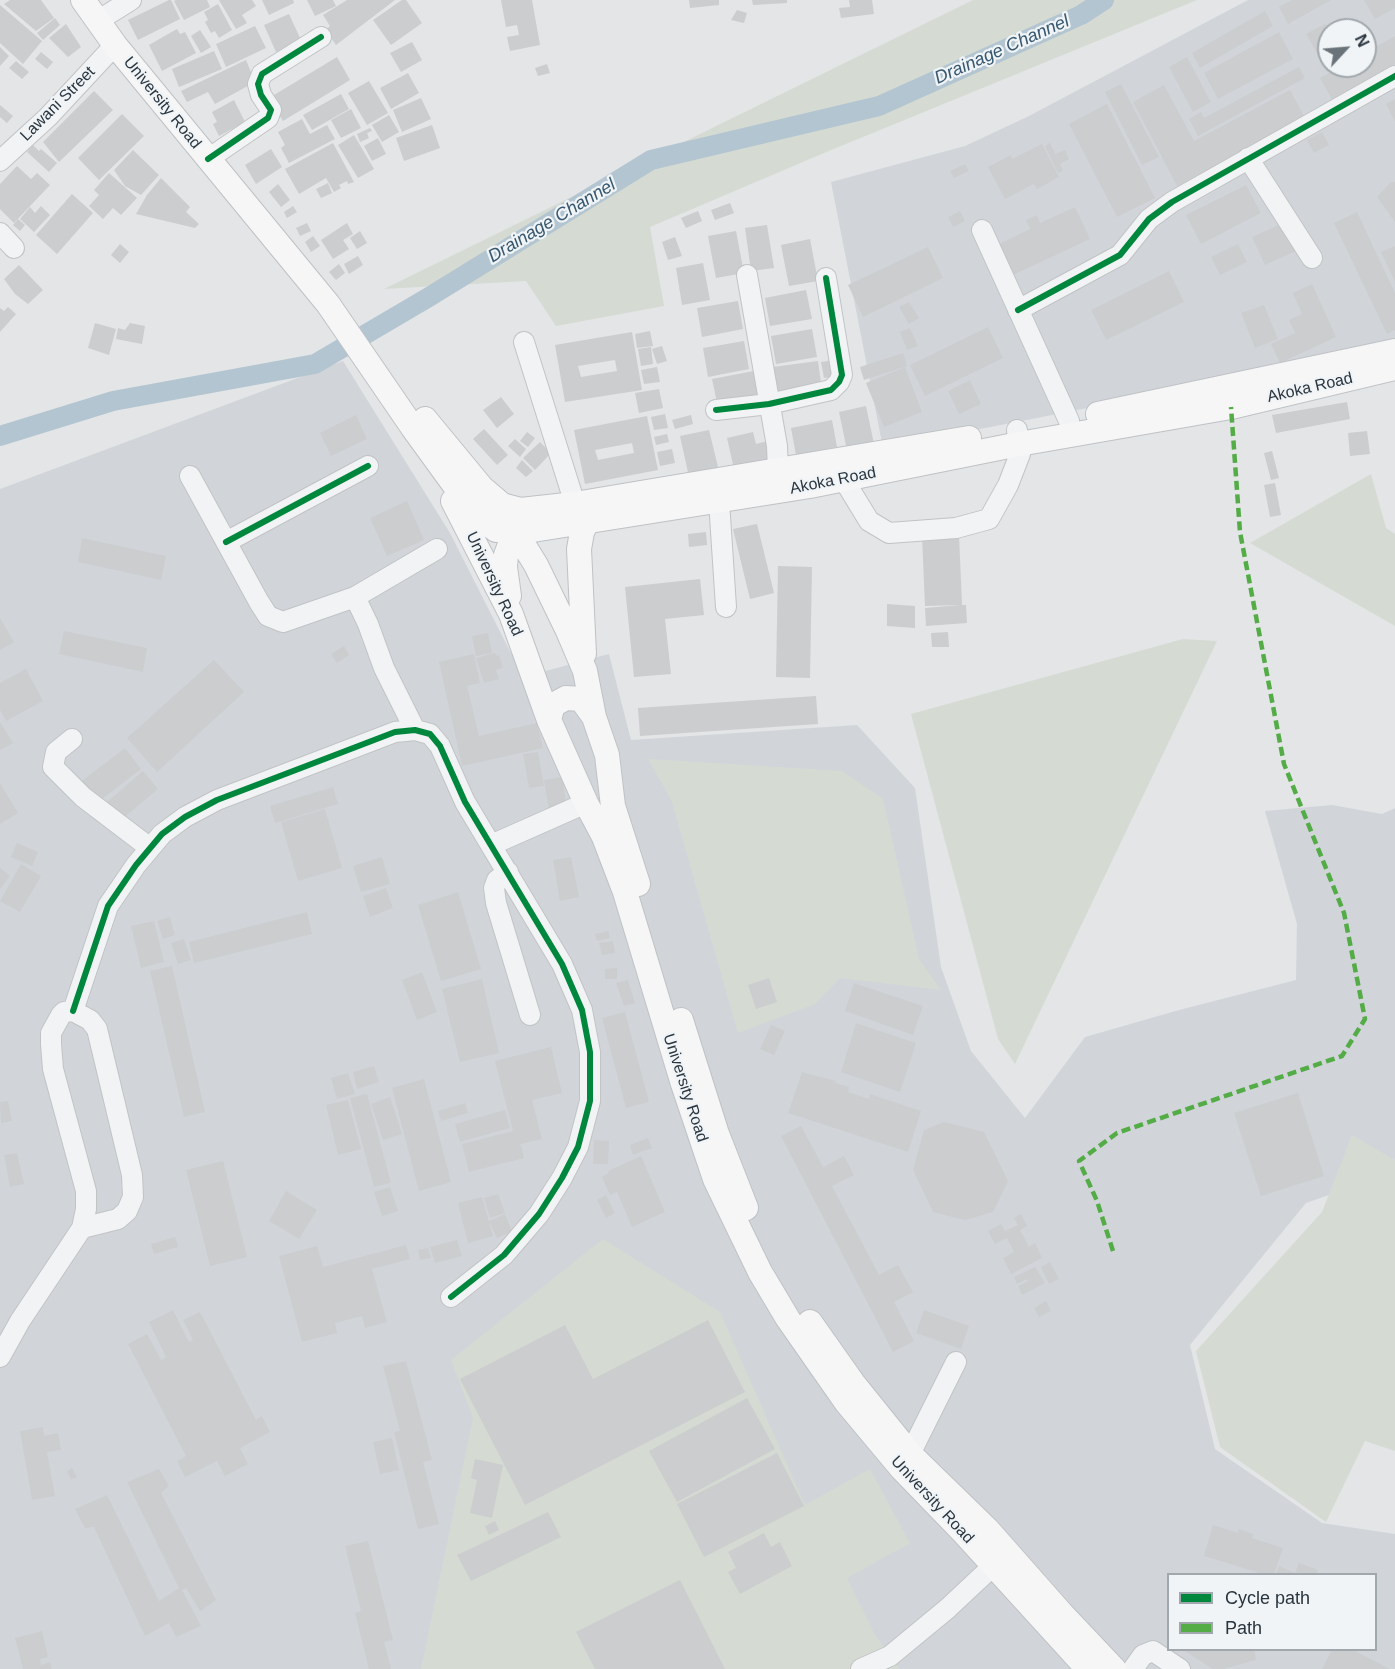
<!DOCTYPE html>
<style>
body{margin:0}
#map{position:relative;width:1395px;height:1669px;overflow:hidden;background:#e3e5e7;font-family:Helvetica,sans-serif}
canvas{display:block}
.legend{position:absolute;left:1167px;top:1573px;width:210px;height:78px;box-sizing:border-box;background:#f0f4f6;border:2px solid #a1a8ad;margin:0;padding:8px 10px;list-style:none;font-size:18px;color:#2a353f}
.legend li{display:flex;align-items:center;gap:12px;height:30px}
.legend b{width:30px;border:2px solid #a1a8ad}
.north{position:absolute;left:1317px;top:18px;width:60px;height:60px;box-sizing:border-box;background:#f0f4f6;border:2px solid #a1a8ad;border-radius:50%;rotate:64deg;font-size:16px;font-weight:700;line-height:24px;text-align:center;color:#2a353f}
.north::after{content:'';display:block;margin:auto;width:21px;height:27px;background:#6b737a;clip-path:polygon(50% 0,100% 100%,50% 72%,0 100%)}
</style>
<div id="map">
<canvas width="1395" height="1669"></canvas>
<ul class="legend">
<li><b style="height:8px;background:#00873e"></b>Cycle path</li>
<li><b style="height:8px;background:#53ac46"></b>Path</li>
</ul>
<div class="north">N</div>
</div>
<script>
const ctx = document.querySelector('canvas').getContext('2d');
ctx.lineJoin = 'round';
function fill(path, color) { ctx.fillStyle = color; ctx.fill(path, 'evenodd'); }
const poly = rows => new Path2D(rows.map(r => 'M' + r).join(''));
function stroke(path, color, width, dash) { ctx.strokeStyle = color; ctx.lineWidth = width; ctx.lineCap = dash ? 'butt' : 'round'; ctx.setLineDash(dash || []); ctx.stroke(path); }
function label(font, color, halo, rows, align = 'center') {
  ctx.font = font + ' Helvetica,sans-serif'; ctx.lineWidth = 4.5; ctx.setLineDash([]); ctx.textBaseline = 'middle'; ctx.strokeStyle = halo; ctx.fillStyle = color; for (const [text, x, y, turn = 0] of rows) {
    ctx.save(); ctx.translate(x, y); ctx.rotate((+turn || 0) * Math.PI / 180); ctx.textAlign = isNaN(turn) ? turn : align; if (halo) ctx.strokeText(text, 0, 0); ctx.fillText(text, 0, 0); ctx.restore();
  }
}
fill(poly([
 [1248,0,1395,0,1395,348,883,448,831,182,965,146,1029,116],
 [1329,30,1365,30,1365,66,1329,66],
 [343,361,450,533,523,677,609,654,631,740,857,725,915,788,941,967,971,1051,1025,1118,1085,1037,1179,1010,1296,980,1297,924,1265,811,1332,805,1382,814,1395,808,1395,1172,1306,1203,1190,1345,1215,1449,1322,1523,1395,1534,1395,1669,0,1669,0,489],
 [1168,1574,1376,1574,1376,1650,1168,1650]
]), '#d1d5da');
fill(poly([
 [973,0,1197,0,824,153,650,227,664,306,556,326,526,281,384,289],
 [1371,474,1386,528,1395,534,1395,626,1250,543],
 [1183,639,1217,641,1015,1064,998,1039,911,714],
 [648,759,842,771,883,799,919,959,941,990,840,978,815,1004,738,1033,672,802],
 [1352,1135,1395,1160,1395,1451,1365,1441,1326,1522,1220,1447,1196,1351,1322,1212],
 [603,1239,720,1312,805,1505,870,1469,910,1543,847,1578,875,1635,900,1669,421,1669,473,1418,451,1360]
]), '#d5dbd3');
stroke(poly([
 [0,436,113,401,315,364,429,297,651,160,879,106,1081,15,1104,0]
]), '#b3c5d0', 20);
fill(poly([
 [10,0,41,0,54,18,36,31,4,4],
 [169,0,171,0,180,19,138,40,128,20],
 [176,0,207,0,210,7,184,20,174,1],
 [219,0,252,0,256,6,242,15,247,23,236,29],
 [262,0,293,0,294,3,269,15],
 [307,0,333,0,336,6,315,16],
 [347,0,395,0,336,45,326,30,330,26,323,15],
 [402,0,406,0,422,23,391,45,373,20],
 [501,0,532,0,540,45,510,51,507,37,519,35,517,25,506,27],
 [689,0,719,0,719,5,690,8],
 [752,0,787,0,787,3,753,5],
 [849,0,872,0,874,14,841,18,839,8,850,7],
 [1292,0,1331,0,1288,24,1279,7],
 [1364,0,1395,0,1395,8,1375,19],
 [218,4,232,30,219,38,215,31,211,33,205,22,208,20,204,12],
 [0,5,42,41,23,64,0,43],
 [737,10,747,13,744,23,731,20],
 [1265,11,1273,26,1200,68,1192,53],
 [289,14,301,40,276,52,264,25],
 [55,18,60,25,43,40,37,33],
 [66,24,81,47,68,57,49,38],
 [1325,24,1329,31,1329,62,1324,65,1306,34],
 [255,26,266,48,226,67,216,44],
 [177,29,180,34,185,32,196,53,162,71,149,45],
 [200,30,211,47,201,53,191,36],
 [1279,32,1293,59,1218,99,1204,73],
 [1395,36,1395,64,1332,99,1320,78,1341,66,1365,66,1365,53],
 [412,42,422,60,401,72,390,53],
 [0,47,9,56,0,66],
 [214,51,222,69,179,87,172,69],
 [41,52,53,62,47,69,35,59],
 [337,57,350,80,283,121,269,98],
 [1187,57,1211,102,1193,112,1169,67],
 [246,60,255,82,215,104,208,92,187,102,181,91],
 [16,61,29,72,22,79,9,68],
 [547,64,550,73,538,76,535,68],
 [1299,67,1305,78,1198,136,1189,119,1201,112,1204,118],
 [408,73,419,93,391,109,380,88],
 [369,81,388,113,367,125,348,93],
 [1121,84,1159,157,1142,165,1105,92],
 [1164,85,1194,141,1290,90,1305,118,1177,186,1133,102],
 [94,91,113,110,59,162,43,142],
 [341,94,349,109,312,130,303,115],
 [421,98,431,119,402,132,393,110],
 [1395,99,1395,122,1386,104],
 [234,100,245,122,219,136,213,124,217,122,212,112],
 [1107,104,1155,198,1117,217,1069,124],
 [0,105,13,116,7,123,0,117],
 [351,109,361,128,341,138,331,120],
 [122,114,144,136,99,180,78,158],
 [389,115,399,132,382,142,372,125],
 [302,119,310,134,327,125,335,139,289,163,281,148,285,145,278,132],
 [432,125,440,148,404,161,396,138],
 [370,128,372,131,367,133,369,138,360,142,357,134],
 [1322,132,1329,145,1314,153,1307,140],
 [354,135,374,169,358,178,338,145],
 [378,138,386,154,372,161,364,146],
 [333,143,354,182,348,184,347,181,339,185,341,188,334,192,326,178,299,194,285,169],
 [1050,143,1055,154,1065,150,1069,159,1060,164,1063,171,1058,173,1045,146],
 [1042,144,1059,177,1037,189,1034,184,1005,199,988,167,1011,155,1012,159],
 [33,145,39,151,41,149,57,163,49,172,27,152],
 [271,149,282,167,256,184,245,165],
 [133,150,159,175,141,195,125,186,114,170],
 [965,164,969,171,954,178,950,171],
 [17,166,31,179,37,173,50,185,14,223,0,209,0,184],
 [109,173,137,198,121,215,113,208,103,219,89,206,99,195,94,190],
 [161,178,190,207,186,212,199,224,195,228,136,214,147,195],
 [1391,182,1395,182,1395,222,1377,197],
 [328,183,332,193,321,198,316,189],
 [278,184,290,200,281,207,269,192],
 [1246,185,1261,213,1201,244,1186,215],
 [72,194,93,213,57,254,36,235],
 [730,203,734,213,715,220,711,210],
 [41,206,50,215,34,232,20,219,30,207,35,213],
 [293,206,297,212,287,218,284,212],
 [1075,207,1090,239,1011,276,997,245,1030,229,1026,220,1037,215,1040,223],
 [698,211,702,221,686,228,681,218],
 [960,211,965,221,953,227,948,217],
 [1357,212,1395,293,1395,330,1387,334,1334,223],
 [18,219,25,225,20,231,13,225],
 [307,223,311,231,300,236,296,228],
 [347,223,353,234,343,240,349,249,333,259,321,240],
 [1283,223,1296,251,1265,265,1252,237],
 [767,225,774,268,751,271,745,228],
 [360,231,367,243,357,249,350,238],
 [736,231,744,273,716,278,708,236],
 [313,236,320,246,311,252,305,242],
 [675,237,682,256,668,260,662,242],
 [810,239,818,281,789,286,781,245],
 [120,244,129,252,120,263,111,255],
 [1238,244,1247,262,1220,275,1211,257],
 [1395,246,1395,282,1381,252],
 [928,247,943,278,863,317,848,285],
 [358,256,363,265,349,274,344,264],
 [703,263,710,300,682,305,676,268],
 [339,264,345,273,336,280,329,272],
 [19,265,43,290,28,304,15,294,4,279],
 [1169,271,1184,302,1106,340,1091,310],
 [1312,284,1336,337,1280,363,1271,344,1295,333,1289,320,1302,314,1293,293],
 [806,290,812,319,770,326,765,298],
 [738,301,743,329,702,337,697,308],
 [909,302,919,318,909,324,899,307],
 [1264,305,1278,339,1255,348,1241,313],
 [8,307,16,314,0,332,0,308,4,311],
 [95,323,116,329,109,355,88,348],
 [130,323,145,326,142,344,116,339,118,328,125,330],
 [988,327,1003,358,925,396,910,365],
 [910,328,918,346,907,350,900,332],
 [812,329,817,357,776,364,771,336],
 [650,331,653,346,637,348,635,334],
 [632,332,642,390,565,402,555,345],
 [615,360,617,371,581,377,578,366],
 [744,341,749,369,708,377,703,348],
 [662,346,667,361,657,364,652,349],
 [651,347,653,364,641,366,638,349],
 [903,353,907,366,864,380,860,367],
 [834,360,837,376,824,378,821,362],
 [818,361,822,390,778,396,773,367],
 [657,367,660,382,644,384,641,370],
 [905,367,922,412,884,427,866,383],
 [754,371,759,400,718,407,712,379],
 [970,380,981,404,959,414,948,391],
 [659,389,663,408,639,413,635,393],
 [501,397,514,414,497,428,483,410],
 [1347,402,1350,419,1276,433,1272,415],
 [866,406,874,444,847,450,839,412],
 [665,414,668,428,654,430,651,417],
 [356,415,367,439,331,456,320,433],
 [691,415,693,424,675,429,672,420],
 [647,416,658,470,585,484,574,430],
 [632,443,634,453,598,460,595,450],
 [832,420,837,447,796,455,791,428],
 [484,429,508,455,497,465,473,439],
 [709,430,719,471,689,477,680,436],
 [1367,431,1370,454,1350,456,1348,433],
 [527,432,535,438,528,447,520,441],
 [753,432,756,444,768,441,772,461,734,469,727,438],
 [667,434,669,442,656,445,654,437],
 [515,439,526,449,520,457,508,446],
 [540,442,551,453,535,470,523,458],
 [672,449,675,463,660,466,657,452],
 [1272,451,1279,478,1271,480,1264,453],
 [522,460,533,471,526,477,516,468],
 [1275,483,1281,515,1270,517,1264,485],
 [407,501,424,540,387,556,370,518],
 [757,524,774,593,750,599,733,529],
 [706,532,707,545,689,547,688,534],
 [959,535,962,605,966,605,967,623,926,626,925,608,960,605,925,606,922,536],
 [82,538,166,556,161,580,78,562],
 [778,566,812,567,810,678,776,677],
 [700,579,704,615,665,619,671,674,634,677,625,587],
 [887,604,915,606,915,628,887,626],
 [0,618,14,642,0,650],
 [64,631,147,648,143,672,59,654],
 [948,632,949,647,932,647,931,633],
 [488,633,492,653,476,656,472,636],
 [344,646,349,655,337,663,331,654],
 [495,653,496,656,499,655,503,668,496,670,499,679,484,683,476,658],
 [474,654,480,683,467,686,479,736,537,723,543,748,462,766,439,662],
 [214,660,244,692,157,772,127,738],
 [26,669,43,701,6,721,0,710,0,683],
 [816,696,818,724,640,736,638,708],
 [0,722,13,743,0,750],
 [125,748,141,769,98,802,82,781],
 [538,752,544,786,529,788,523,754],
 [143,771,158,789,121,820,107,802],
 [562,777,567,808,549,811,544,780],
 [0,783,18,813,0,824],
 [333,787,338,804,275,823,270,806],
 [325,809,342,868,298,881,281,822],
 [17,843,38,852,32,866,11,857],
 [382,857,390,884,361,892,353,866],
 [571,857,579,897,560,901,553,860],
 [21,864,41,876,20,912,0,901],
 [0,868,10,876,0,889],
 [386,888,393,908,370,917,363,896],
 [458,892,481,969,441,981,418,905],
 [307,912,312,934,194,963,189,942],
 [170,917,175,935,163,939,157,921],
 [154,921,164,962,141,968,131,926],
 [608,931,610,938,597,941,595,934],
 [184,939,191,960,178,964,171,943],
 [613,941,615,953,602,955,599,943],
 [172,966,205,1112,184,1117,150,971],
 [617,968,617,979,605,979,605,969],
 [422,972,437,1012,417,1020,402,980],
 [769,978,777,1002,756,1009,748,985],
 [482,979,499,1053,460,1062,442,989],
 [628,980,635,1003,624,1006,616,983],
 [854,983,923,1006,913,1035,845,1011],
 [625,1012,649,1102,626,1108,602,1018],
 [856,1023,916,1043,900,1092,841,1072],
 [771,1025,785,1031,774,1055,760,1049],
 [551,1047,562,1093,532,1100,542,1139,517,1145,521,1145,524,1158,469,1172,462,1144,513,1131,495,1061],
 [374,1066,379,1082,357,1089,353,1072],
 [802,1072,836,1081,836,1083,849,1087,848,1092,869,1099,870,1094,921,1111,908,1152,788,1113],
 [348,1073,355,1094,337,1099,331,1078],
 [424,1079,451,1182,419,1191,392,1088],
 [1298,1093,1324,1176,1261,1196,1234,1113],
 [367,1094,391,1183,374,1187,350,1098],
 [390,1097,402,1134,383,1140,371,1104],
 [348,1100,361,1149,338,1155,326,1105],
 [8,1101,12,1121,1,1123,0,1102],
 [465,1103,468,1113,441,1121,438,1111],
 [505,1110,510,1128,460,1142,455,1124],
 [944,1122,984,1132,1008,1181,993,1212,965,1220,933,1212,913,1170,924,1130],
 [801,1126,823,1167,844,1156,854,1175,832,1186,879,1275,898,1265,913,1292,894,1302,914,1341,893,1352,781,1136],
 [648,1138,652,1148,633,1155,630,1145],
 [594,1140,609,1141,608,1164,593,1164],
 [17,1153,24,1184,10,1187,4,1155],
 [641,1156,665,1212,632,1227,617,1192,610,1195,602,1177,609,1173,608,1171],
 [223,1161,247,1257,210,1266,186,1170],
 [390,1187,398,1211,382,1216,374,1192],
 [286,1191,317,1210,299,1239,269,1221],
 [498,1194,505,1213,490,1218,484,1198],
 [606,1195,615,1213,606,1218,597,1200],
 [482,1197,493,1236,468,1243,458,1203],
 [505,1214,512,1231,497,1238,489,1221],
 [1021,1214,1027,1226,1020,1230,1029,1247,1035,1243,1042,1258,1011,1274,1003,1258,1014,1252,1007,1238,995,1244,988,1231,1001,1224,1005,1231,1018,1225,1014,1218],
 [175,1237,178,1247,154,1254,151,1244],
 [457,1240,462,1256,435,1263,430,1247],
 [406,1245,410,1259,372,1269,387,1322,365,1328,362,1316,335,1323,337,1333,302,1342,279,1256,317,1246,323,1267],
 [428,1248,431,1258,420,1260,418,1250],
 [1050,1262,1059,1279,1049,1284,1041,1267],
 [1035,1267,1045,1283,1022,1295,1018,1286,1028,1281,1027,1279,1017,1284,1014,1277],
 [1046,1301,1051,1311,1039,1317,1034,1308],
 [173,1310,189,1342,193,1340,183,1320,200,1312,256,1420,262,1416,270,1432,240,1448,248,1464,225,1476,217,1461,185,1477,177,1461,186,1456,128,1344,147,1334,161,1360,166,1357,149,1322],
 [924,1310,969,1326,961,1349,916,1333],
 [708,1320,745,1392,525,1505,460,1379,565,1325,593,1379],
 [406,1361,432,1460,423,1462,439,1524,418,1529,394,1432,400,1431,383,1366],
 [747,1398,775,1449,677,1502,649,1451],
 [43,1427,44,1436,58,1433,61,1450,47,1452,55,1496,32,1500,20,1431],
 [392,1438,399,1470,380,1474,373,1442],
 [777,1453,804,1506,704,1557,677,1504],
 [475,1459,503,1465,492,1518,470,1513,477,1480,471,1478],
 [72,1468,77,1477,71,1480,67,1471],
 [159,1469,169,1486,161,1493,216,1600,200,1611,186,1588,182,1590,201,1626,176,1637,169,1623,145,1636,94,1527,85,1528,75,1509,107,1495,159,1601,179,1588,127,1482],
 [548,1512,561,1537,471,1581,457,1555],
 [495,1521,499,1530,489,1535,485,1526],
 [1213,1525,1238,1533,1239,1529,1253,1534,1252,1538,1283,1548,1274,1574,1263,1574,1204,1556],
 [764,1533,771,1547,780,1542,792,1566,740,1594,728,1572,736,1568,728,1552],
 [368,1541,393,1640,384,1642,391,1669,369,1669,355,1613,361,1611,345,1546],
 [1299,1563,1318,1570,1316,1574,1276,1574,1279,1566,1295,1573],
 [680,1580,725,1669,595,1669,576,1632],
 [42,1631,48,1657,40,1659,41,1665,50,1662,52,1669,23,1669,15,1638],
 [1183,1650,1254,1650,1256,1660,1223,1669,1213,1669],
 [1332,1650,1353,1650,1390,1669,1322,1669]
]), '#cbcdcf');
const minor = poly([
 [99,20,131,0],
 [1248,158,1312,258],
 [208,159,268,118,271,110,261,95,258,84,262,74,321,37],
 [0,161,48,117,115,45],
 [982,230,1069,421],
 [0,233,14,248],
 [747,275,777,446,778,470],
 [1018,310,1120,255,1149,219,1172,202,1395,76],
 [524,342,575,504],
 [716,410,769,404,831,390,839,382,842,375,826,278],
 [841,468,844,480,869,521,889,533,956,528,989,519,1008,485,1020,454,1017,430],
 [190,476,259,602,268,616,283,622,355,597,437,549],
 [719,501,726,607],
 [226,542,368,466],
 [355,597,368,624,384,668,415,730],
 [72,739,56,752,53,767,83,797,150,848],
 [491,845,586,803],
 [508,872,497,880,494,888,496,903,530,1015],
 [73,1011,108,906,136,865,162,834,185,817,217,800,301,768,395,732,415,730,430,734,440,746,465,802,562,964,582,1010,590,1052,590,1101,578,1147,562,1178,539,1214,504,1255,451,1297],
 [0,1357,20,1321,82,1228,86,1209,86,1191,53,1069,51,1044,51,1033,61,1015,64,1012,73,1011,90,1020,97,1029,132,1175,133,1197,127,1211,118,1219,82,1228],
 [905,1464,956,1362],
 [861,1669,890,1656,947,1609,994,1565,1002,1555],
 [1133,1669,1143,1655,1153,1651,1180,1669]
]);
const major = poly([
 [83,0,115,45,328,304,413,428,466,501,488,524,496,530,533,530,810,486,1019,444,1231,407,1395,368],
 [1098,414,1395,351],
 [425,419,482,488,502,505,521,510,575,504,969,438],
 [482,488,515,531,536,565,568,631,585,671,594,717,607,755,613,806,638,884],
 [453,501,511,614,549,720,586,803,604,837,625,892,683,1084,715,1179,760,1272,788,1319,846,1402,902,1469,963,1532,1088,1669],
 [509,596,505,567,506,555,515,531,524,522],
 [584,654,579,549,582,532,587,522],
 [549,720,553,705,566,698,581,699,594,717],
 [681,1020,717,1134,746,1208],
 [810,1322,853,1383,911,1455,987,1529,1062,1614,1114,1669]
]);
stroke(minor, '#c1c3c5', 22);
stroke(major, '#bfc2c5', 26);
stroke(minor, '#f1f3f4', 20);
stroke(major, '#f6f6f6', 24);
stroke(poly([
 [1113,1251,1097,1201,1079,1161,1117,1133,1342,1056,1365,1019,1344,913,1284,764,1240,532,1231,407]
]), '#53ac46', 4.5, [9, 4.5]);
stroke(poly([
 [208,159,268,118,271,110,261,95,258,84,262,74,321,37],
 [1018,310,1120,255,1149,219,1172,202,1395,76],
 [716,410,769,404,831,390,839,382,842,375,826,278],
 [226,542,368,466],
 [73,1011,108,906,136,865,162,834,185,817,217,800,301,768,395,732,415,730,430,734,440,746,465,802,562,964,582,1010,590,1052,590,1101,578,1147,562,1178,539,1214,504,1255,451,1297]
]), '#00873e', 6);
label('16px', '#2a353f', '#f0f4f6', [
 ["University Road",162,103,51],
 ["Lawani Street",58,104,-45],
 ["Akoka Road",1310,388,-13],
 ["Akoka Road",833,481,-11],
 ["University Road",494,584,65],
 ["University Road",685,1088,72],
 ["University Road",932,1500,47]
]);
label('italic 18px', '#375870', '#f0f4f6', [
 ["Drainage Channel",1002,50,-24],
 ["Drainage Channel",552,221,-31]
]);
</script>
